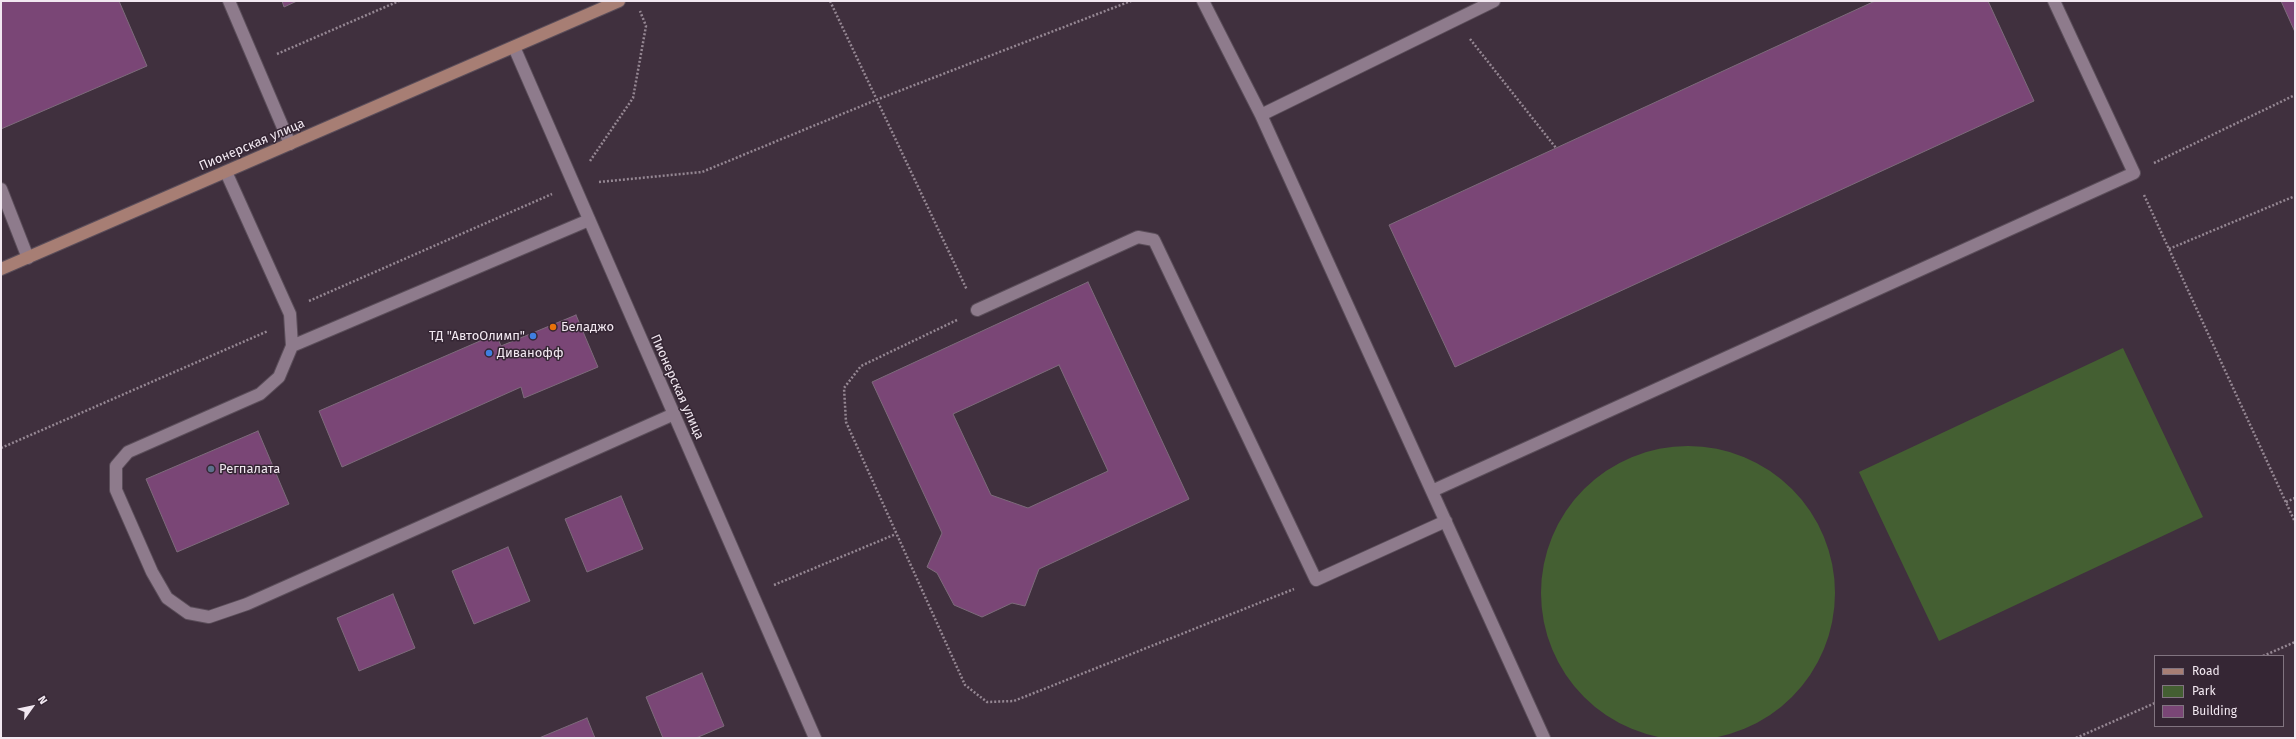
<!DOCTYPE html>
<meta charset="utf-8">
<style>
body{margin:0}
#map{position:relative;width:2296px;height:739px;overflow:hidden;background:#40303e;font-family:"Fira Sans",sans-serif}
canvas{display:block}
.frame{position:absolute;inset:0;border:2px solid #f2e8f1;pointer-events:none}
.legend{position:absolute;left:2154px;top:655px;width:130px;height:72px;box-sizing:border-box;background:#352634;border:1px solid #817480;margin:0;padding:5px 7px;list-style:none;font-size:12px;color:#f2e8f1}
.legend li{display:flex;align-items:center;gap:8px;height:20px}
.legend b{width:20px;border:1px solid #817480}
.north{position:absolute;left:12px;top:687px;width:40px;height:40px;-webkit-text-stroke:3px #352634;paint-order:stroke;rotate:57deg;font-size:11px;font-weight:700;line-height:16px;text-align:center;color:#f2e8f1}
.north::after{content:'';display:block;margin:auto;width:14px;height:18px;background:#f2e8f1;clip-path:polygon(50% 0,100% 100%,50% 72%,0 100%)}
</style>
<div id="map">
<canvas width="2296" height="739"></canvas>
<div class="frame"></div>
<ul class="legend">
<li><b style="height:5px;background:#a77e74"></b>Road</li>
<li><b style="height:11px;background:#445f32"></b>Park</li>
<li><b style="height:11px;background:#7a4676"></b>Building</li>
</ul>
<div class="north">N</div>
</div>
<script>
const ctx = document.querySelector('canvas').getContext('2d');
ctx.lineJoin = 'round';
function fill(path, color) { ctx.fillStyle = color; ctx.fill(path, 'evenodd'); }
const poly = rows => new Path2D(rows.map(r => 'M' + r).join(''));
function stroke(path, color, width, dash) { ctx.strokeStyle = color; ctx.lineWidth = width; ctx.lineCap = dash ? 'butt' : 'round'; ctx.setLineDash(dash || []); ctx.stroke(path); }
function label(font, color, halo, rows, align = 'center') {
  ctx.font = font + ' "Fira Sans",sans-serif'; ctx.lineWidth = 3; ctx.setLineDash([]); ctx.textBaseline = 'middle'; ctx.strokeStyle = halo; ctx.fillStyle = color; for (const [text, x, y, turn = 0] of rows) {
    ctx.save(); ctx.translate(x, y); ctx.rotate((+turn || 0) * Math.PI / 180); ctx.textAlign = isNaN(turn) ? turn : align; if (halo) ctx.strokeText(text, 0, 0); ctx.fillText(text, 0, 0); ctx.restore();
  }
}
fill(poly([
 [2123,348,2203,517,1939,641,1859,472],
 '1541 593a147 147 0 1 1 294 0a147 147 0 1 1-294 0Z'
]), '#445f32');
const building = poly([
 [1,1,119,1,147,66,1,129,1,1],
 [282,1,297,1,284,7,282,1],
 [1875,1,1988,1,2034,101,1455,367,1389,225,1875,1],
 [2281,1,2295,1,2295,32,2281,1],
 [1088,282,1189,499,1039,569,1025,606,1012,603,982,617,954,605,937,573,927,567,942,533,872,382,1088,282],
 [1059,365,1108,471,1028,508,991,495,953,414,1059,365],
 [576,315,598,367,524,398,521,387,342,467,319,411,496,334,501,346,576,315],
 [258,431,289,504,177,552,146,479,258,431],
 [621,496,643,549,587,572,565,519,621,496],
 [508,547,530,601,474,624,452,571,508,547],
 [393,594,415,648,359,671,337,618,393,594],
 [702,673,724,726,696,738,663,738,646,697,702,673],
 [587,718,595,738,539,738,587,718]
]);
fill(building, '#7a4676');
stroke(building, '#7d6b7b', 1);
const lane = poly([
 [229,1,290,144],
 [1203,1,1261,115,1544,738],
 [1261,115,1494,1],
 [226,172,290,314,292,346,279,377,260,394,128,452,116,466,116,490,152,572,167,598,188,613,209,617,247,604,674,414],
 [1,189,28,258],
 [977,310,1138,237,1154,240,1316,580,1446,521],
 [292,346,589,220],
 [1432,491,2134,173,2054,1]
]);
const street = poly([
 [514,47,815,738]
]);
const secondary = poly([
 [1,269,619,1]
]);
stroke(lane, '#5b4e5a', 14);
stroke(street, '#5b4e5a', 14);
stroke(secondary, '#5b4e5a', 14);
stroke(poly([
 [830,1,967,290],
 [1470,39,1556,148],
 [277,54,399,1],
 [590,161,633,98,646,26,640,11],
 [2154,163,2295,95],
 [599,182,702,172,876,100,1131,1],
 [2144,195,2295,522],
 [2169,249,2295,196],
 [309,301,552,194],
 [957,320,861,366,844,388,846,422,965,685,987,702,1014,701,1294,589],
 [1,448,268,331],
 [2286,502,2295,498],
 [774,585,896,534],
 [2263,656,2295,642],
 [2076,738,2155,703]
]), '#958793', 2.5, [2, 2]);
stroke(lane, '#8e7b8c', 12);
stroke(street, '#8e7b8c', 12);
stroke(secondary, '#a77e74', 12);
for (const [x, y, r, color] of [
 [553,327,4,"#e8710a"],
 [533,336,4,"#3f7fe0"],
 [489,353,4,"#3f7fe0"],
 [211,469,4,"#5c6f8a"]
]) { const dot = new Path2D(); dot.arc(x, y, r, 0, 2 * Math.PI); ctx.fillStyle = color; ctx.fill(dot); stroke(dot, '#352634', 1.5); }
label('13px', '#f2e8f1', '#352634', [
 ["Пионерская улица",252,145,-23],
 ["Пионерская улица",677,387,66]
]);
label('13px', '#f2e8f1', '#352634', [
 ["Беладжо",561,327],
 ["ТД \"АвтоОлимп\"",525,336,"right"],
 ["Диванофф",497,353],
 ["Регпалата",219,469]
], 'left');
</script>
